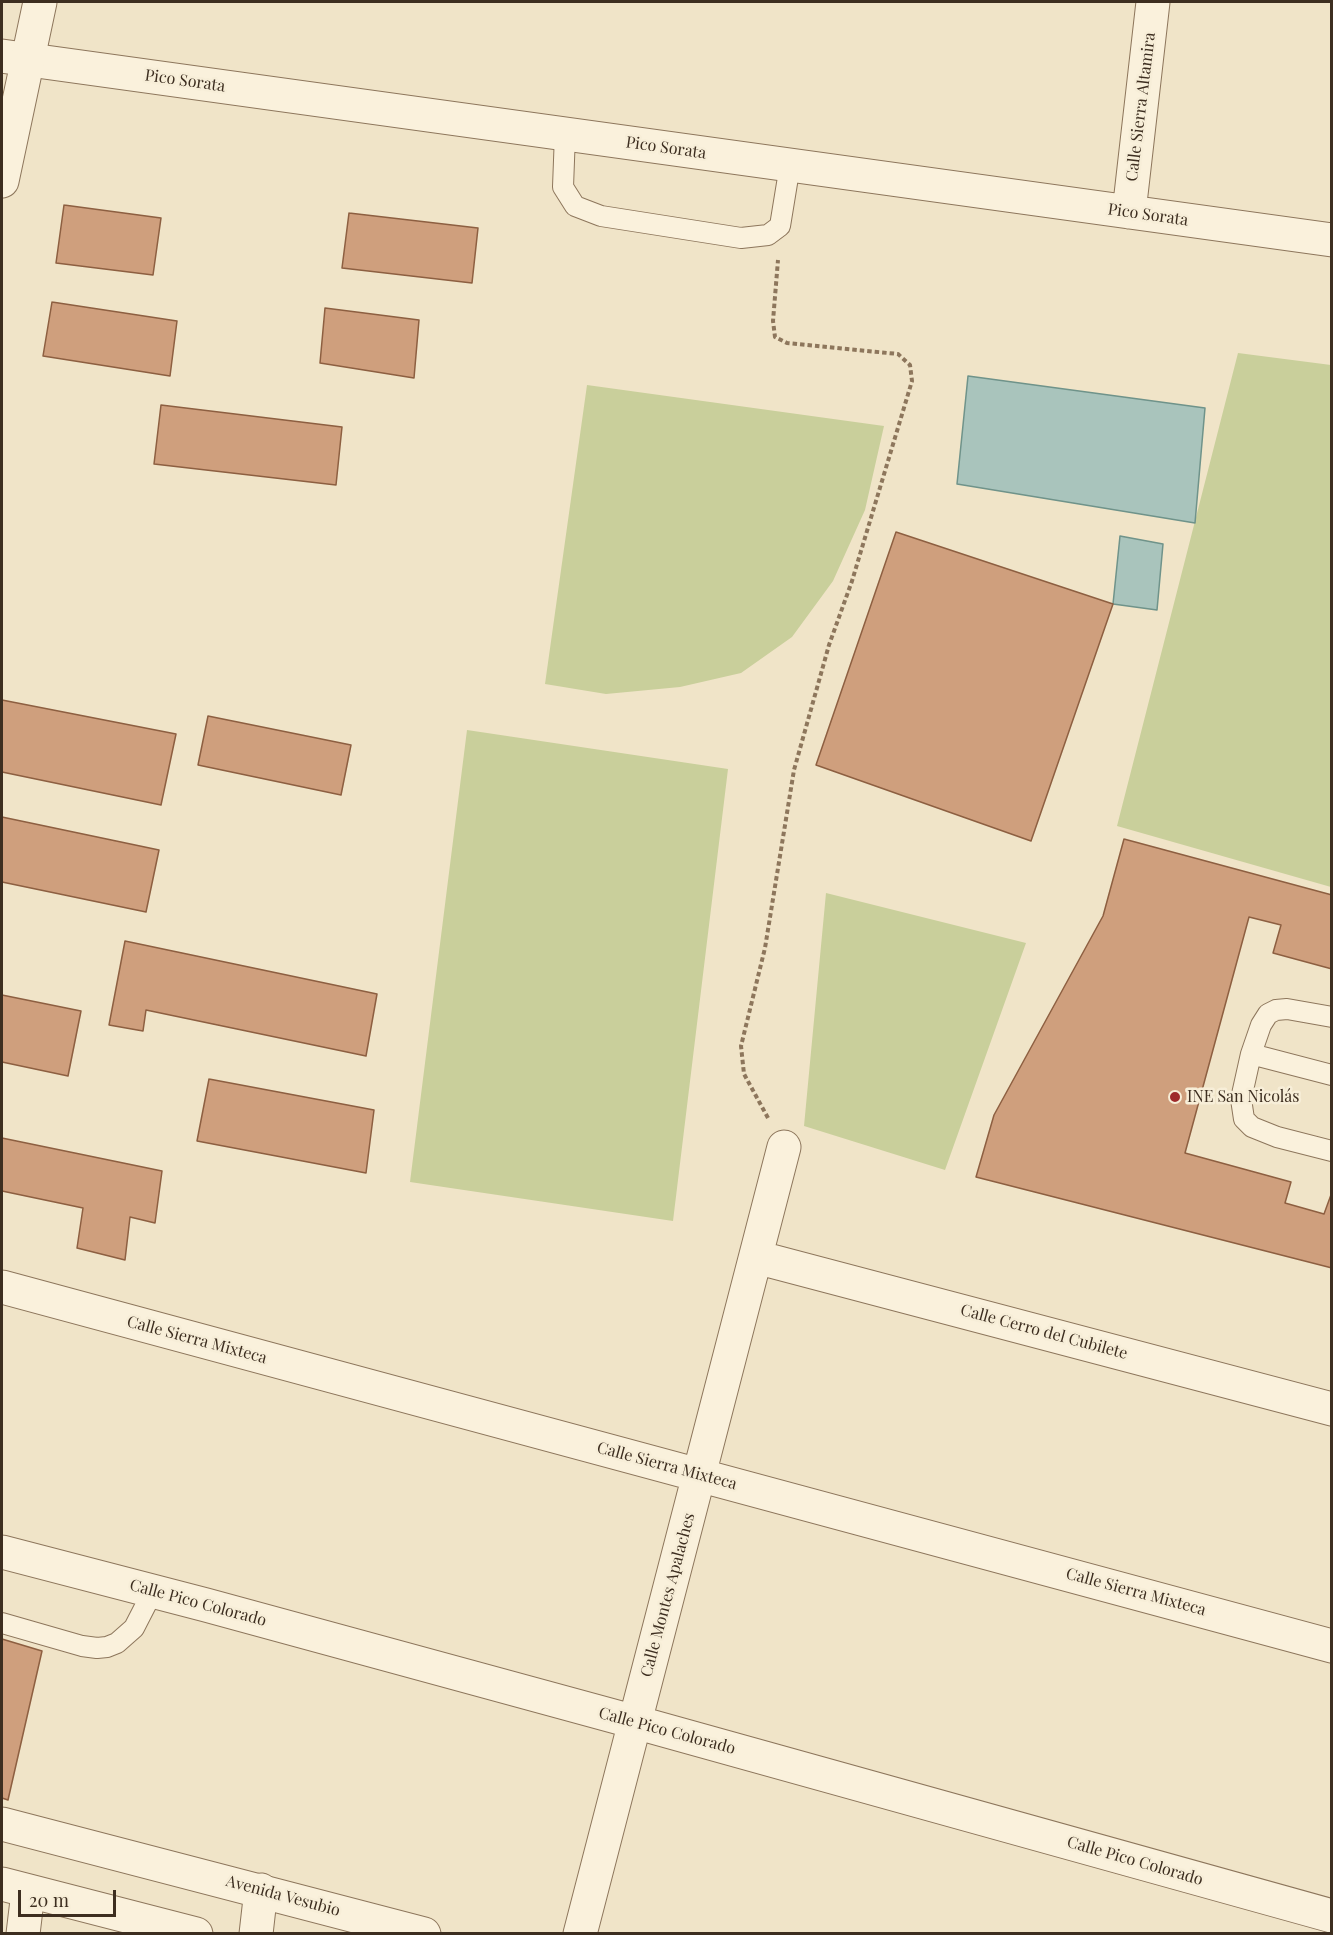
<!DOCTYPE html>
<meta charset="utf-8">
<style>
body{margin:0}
#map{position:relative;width:1333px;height:1935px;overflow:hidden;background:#f0e4c8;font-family:"Playfair Display",serif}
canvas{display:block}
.frame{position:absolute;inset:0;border:3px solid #3d2e20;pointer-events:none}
.scale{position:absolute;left:18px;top:1890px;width:98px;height:27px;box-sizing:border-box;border:3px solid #3d2e20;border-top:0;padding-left:8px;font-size:18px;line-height:21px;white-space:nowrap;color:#3d2e20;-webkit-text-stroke:4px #f7eed8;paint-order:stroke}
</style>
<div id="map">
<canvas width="1333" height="1935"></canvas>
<div class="frame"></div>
<div class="scale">20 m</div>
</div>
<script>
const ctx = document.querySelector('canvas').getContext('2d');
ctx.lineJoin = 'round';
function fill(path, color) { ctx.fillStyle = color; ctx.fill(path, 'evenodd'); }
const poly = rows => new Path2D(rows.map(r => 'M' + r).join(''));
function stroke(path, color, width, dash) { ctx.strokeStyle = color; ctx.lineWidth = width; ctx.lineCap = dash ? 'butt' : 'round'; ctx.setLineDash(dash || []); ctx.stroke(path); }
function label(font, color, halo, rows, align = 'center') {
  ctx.font = font + ' "Playfair Display",serif'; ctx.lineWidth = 5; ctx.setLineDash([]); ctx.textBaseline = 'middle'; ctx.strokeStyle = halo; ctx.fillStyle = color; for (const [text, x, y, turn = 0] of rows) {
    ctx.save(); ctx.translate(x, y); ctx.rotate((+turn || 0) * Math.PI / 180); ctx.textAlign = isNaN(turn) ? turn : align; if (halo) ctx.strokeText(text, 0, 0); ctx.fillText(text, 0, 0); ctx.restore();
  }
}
fill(poly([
 [1238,353,1331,365,1331,887,1117,826],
 [587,385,884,426,865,510,833,581,792,637,741,673,680,687,606,694,545,684],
 [467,730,728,769,673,1221,410,1182],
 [826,893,1026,943,945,1170,804,1126]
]), '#c9cf9b');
const water = poly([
 [968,376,1205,408,1195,523,957,484,968,376],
 [1120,536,1163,544,1157,610,1113,604,1120,536]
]);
fill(water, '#a9c4bc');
stroke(water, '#6f938a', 1.5);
const building = poly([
 [64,205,161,218,153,275,56,263,64,205],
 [349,213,478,228,472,283,342,268,349,213],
 [52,302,177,321,170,376,43,356,52,302],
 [325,308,419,320,414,378,320,363,325,308],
 [161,405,342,427,336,485,154,464,161,405],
 [896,532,1113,604,1031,841,816,765,896,532],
 [2,700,176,734,161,805,2,772,2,700],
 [208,716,351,745,341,795,198,765,208,716],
 [2,817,159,850,146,912,2,882,2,817],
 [1124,839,1332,895,1332,969,1273,953,1281,925,1249,917,1185,1153,1291,1182,1285,1203,1324,1214,1332,1192,1332,1268,976,1177,994,1115,1103,916,1124,839],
 [125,941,377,994,366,1056,146,1010,143,1031,109,1025,125,941],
 [2,995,81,1011,68,1076,2,1062,2,995],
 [209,1079,374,1110,366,1173,197,1141,209,1079],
 [2,1138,162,1171,155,1223,130,1217,125,1260,77,1248,83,1208,2,1191,2,1138],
 [2,1639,42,1651,8,1800,2,1798,2,1639]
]);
fill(building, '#cf9f7d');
stroke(building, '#8d5f41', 1.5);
const service = poly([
 [565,134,563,187,575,206,601,216,741,238,768,235,780,226,790,165],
 [1332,1017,1287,1009,1276,1010,1268,1014,1261,1025,1251,1054,1241,1099,1244,1119,1252,1127,1277,1137,1332,1151],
 [1251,1054,1332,1075],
 [2,1623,82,1646,97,1648,107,1647,117,1643,134,1628,153,1591]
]);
const minor = poly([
 [2,56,1332,240],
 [1129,212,1153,2],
 [756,1257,1332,1409],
 [2,1287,1332,1646],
 [2,1552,206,1605,635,1722,1332,1916],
 [23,1934,28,1892],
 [256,1934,261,1890],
 [580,1934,784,1147]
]);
const tertiary = poly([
 [2,181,40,2],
 [2,1824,424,1934],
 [2,1884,196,1934]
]);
stroke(service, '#8d765c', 22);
stroke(minor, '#8d765c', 35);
stroke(tertiary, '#8d765c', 35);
stroke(poly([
 [768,1118,744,1074,741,1046,765,948,794,770,829,645,852,581,912,381,910,365,898,354,787,343,775,337,773,321,778,260]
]), '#8d765c', 4, [4.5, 3]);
stroke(service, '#faf1dc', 20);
stroke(minor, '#faf1dc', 33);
stroke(tertiary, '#faf1dc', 33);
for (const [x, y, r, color] of [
 [1175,1097,6,"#9e2a2b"]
]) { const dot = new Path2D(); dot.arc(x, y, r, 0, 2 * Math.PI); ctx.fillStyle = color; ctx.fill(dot); stroke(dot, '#f7eed8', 2); }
label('16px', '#3d2e20', '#f7eed8', [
 ["Pico Sorata",185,81,8],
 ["Calle Sierra Altamira",1141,107,-83],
 ["Pico Sorata",666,148,8],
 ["Pico Sorata",1148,215,8],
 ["Calle Cerro del Cubilete",1044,1332,15],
 ["Calle Sierra Mixteca",197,1340,15],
 ["Calle Sierra Mixteca",667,1466,15],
 ["Calle Sierra Mixteca",1136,1592,15],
 ["Calle Montes Apalaches",668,1595,-75],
 ["Calle Pico Colorado",198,1603,15],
 ["Calle Pico Colorado",667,1731,15],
 ["Calle Pico Colorado",1135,1861,16],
 ["Avenida Vesubio",283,1896,15]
]);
label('16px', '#3d2e20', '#f7eed8', [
 ["INE San Nicolás",1187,1097]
], 'left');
</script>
